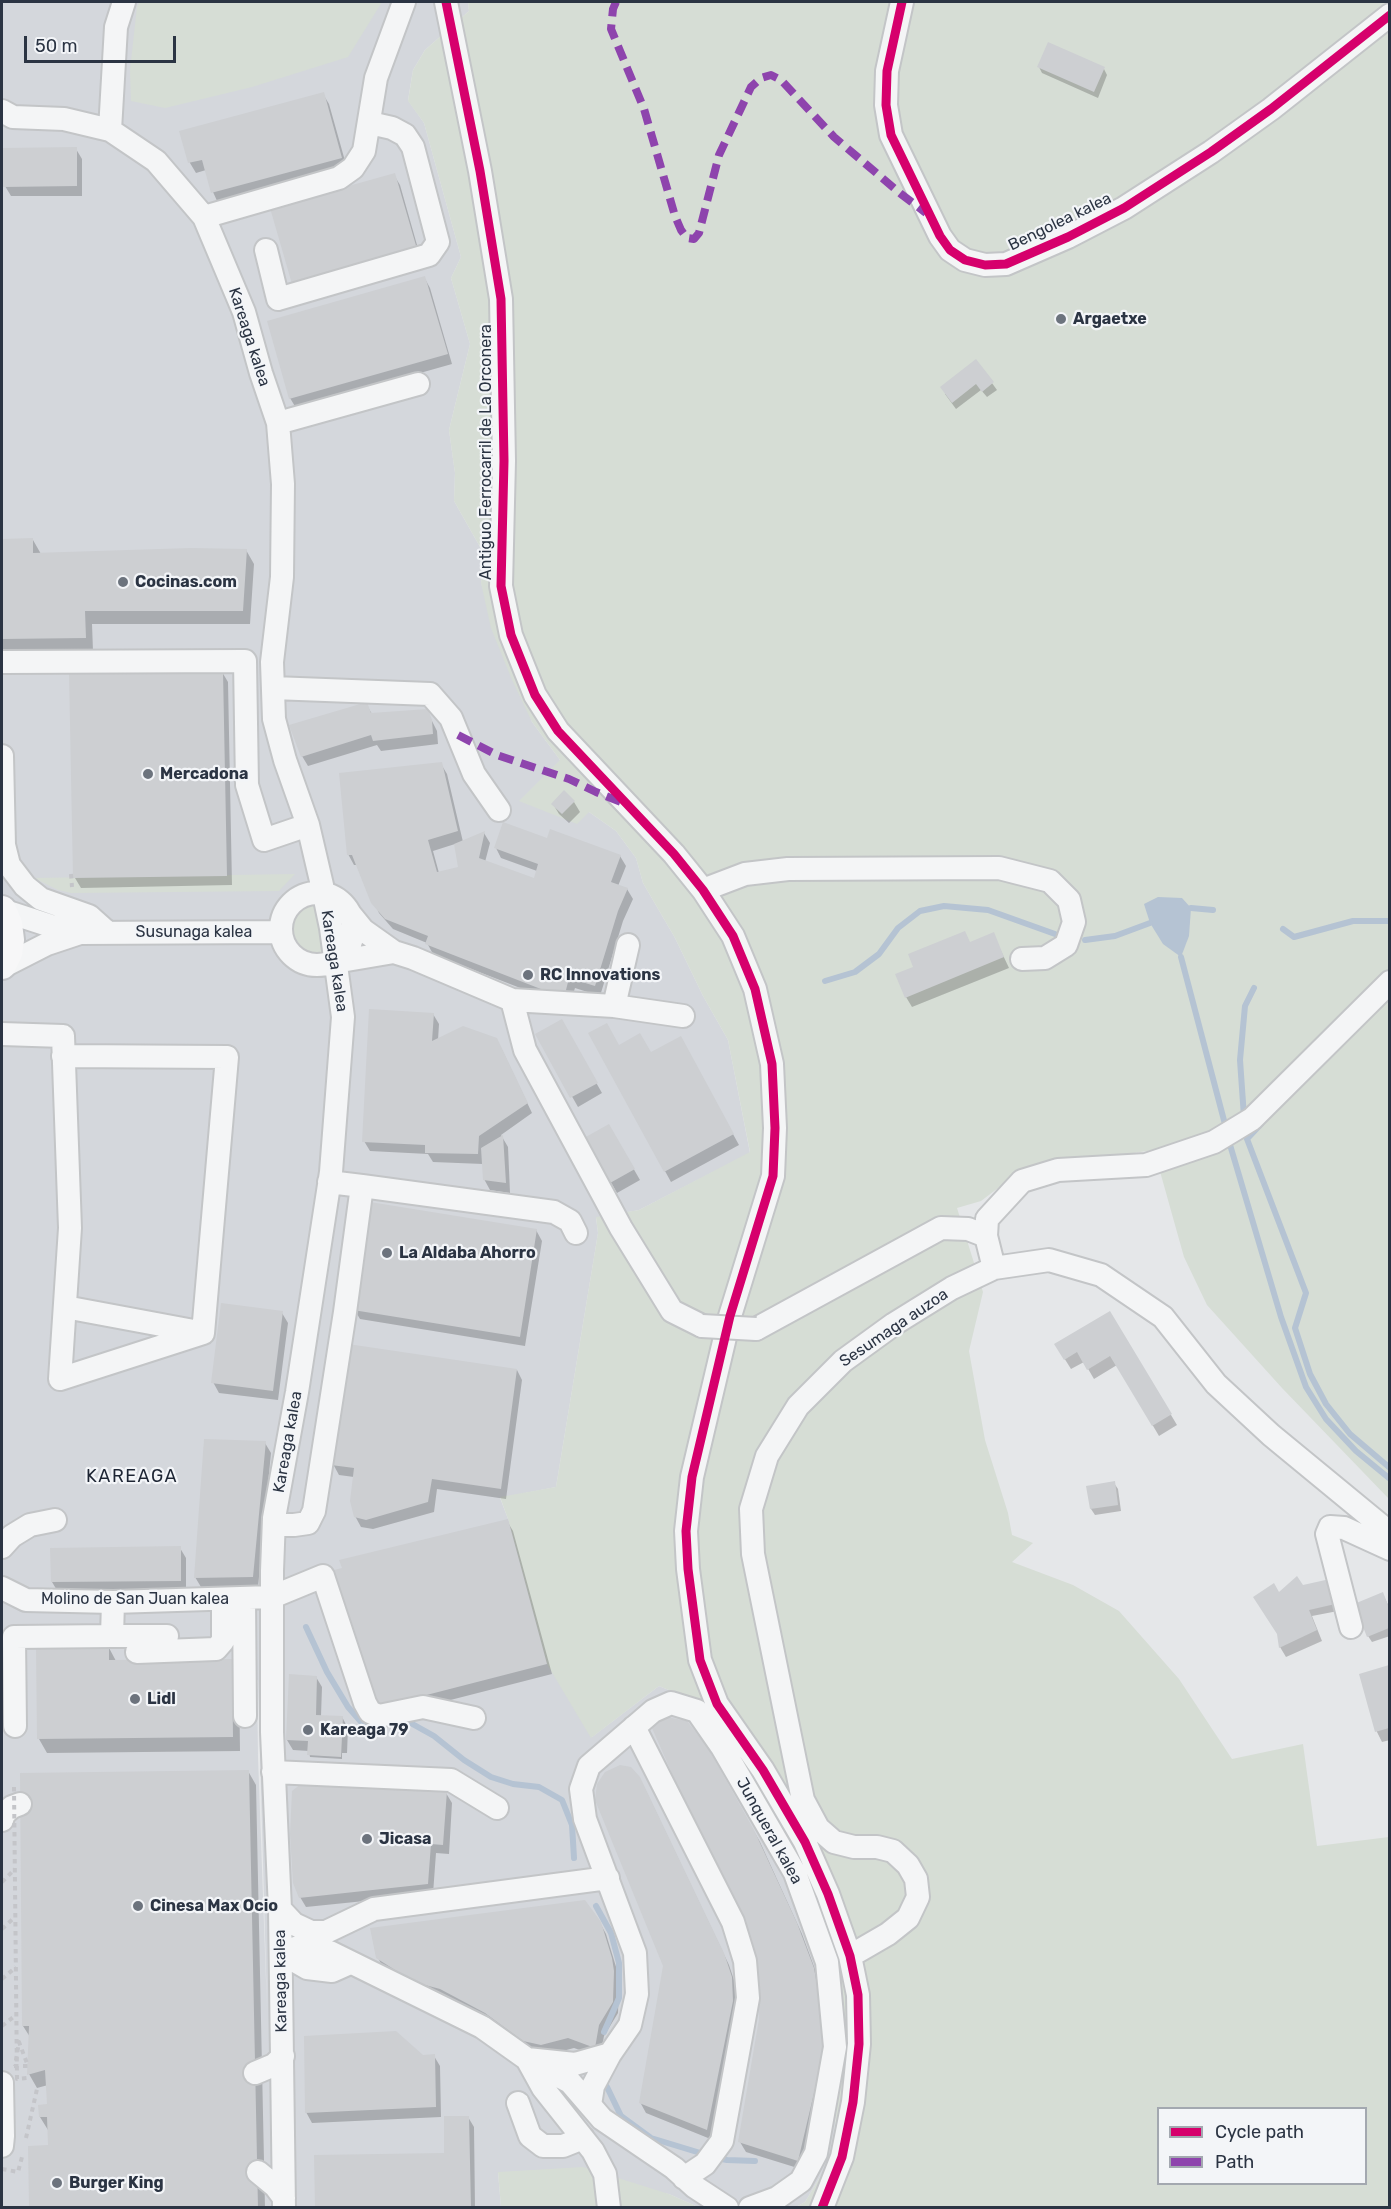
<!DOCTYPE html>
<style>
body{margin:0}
#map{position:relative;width:1391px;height:2209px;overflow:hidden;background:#e5e7e9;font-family:Rubik,sans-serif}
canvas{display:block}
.frame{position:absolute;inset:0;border:3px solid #2b3443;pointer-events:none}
.legend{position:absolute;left:1157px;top:2107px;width:210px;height:78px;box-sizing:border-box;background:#f3f5f8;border:2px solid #a3a8b0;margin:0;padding:8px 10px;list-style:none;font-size:18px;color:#2b3443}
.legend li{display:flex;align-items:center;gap:12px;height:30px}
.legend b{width:30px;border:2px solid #a3a8b0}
.scale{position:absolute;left:24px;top:36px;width:152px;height:27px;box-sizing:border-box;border:3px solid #2b3443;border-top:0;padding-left:8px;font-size:18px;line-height:21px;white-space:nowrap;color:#2b3443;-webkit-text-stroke:4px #f3f5f8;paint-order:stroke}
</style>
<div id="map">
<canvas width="1391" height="2209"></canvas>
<div class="frame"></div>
<ul class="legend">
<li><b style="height:8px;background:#d6006c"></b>Cycle path</li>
<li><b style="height:8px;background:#8e44ad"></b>Path</li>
</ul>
<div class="scale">50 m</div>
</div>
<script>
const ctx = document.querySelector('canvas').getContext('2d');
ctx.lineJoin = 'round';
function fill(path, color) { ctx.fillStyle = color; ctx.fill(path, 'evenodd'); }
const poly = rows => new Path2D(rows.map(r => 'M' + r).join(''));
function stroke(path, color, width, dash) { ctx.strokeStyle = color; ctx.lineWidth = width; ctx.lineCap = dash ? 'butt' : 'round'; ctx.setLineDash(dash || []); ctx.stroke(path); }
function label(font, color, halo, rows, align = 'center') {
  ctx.font = font + ' Rubik,sans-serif'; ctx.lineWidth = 4.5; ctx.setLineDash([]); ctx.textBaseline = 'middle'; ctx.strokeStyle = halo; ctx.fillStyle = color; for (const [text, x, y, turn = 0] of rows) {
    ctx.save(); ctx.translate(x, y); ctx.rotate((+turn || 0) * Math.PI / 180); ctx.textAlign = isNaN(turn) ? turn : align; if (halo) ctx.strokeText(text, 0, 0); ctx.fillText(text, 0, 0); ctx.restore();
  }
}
fill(poly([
 [2,2,468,2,469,11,425,50,413,70,408,100,424,123,461,257,451,278,470,344,449,430,455,473,454,501,484,554,481,583,532,722,560,760,589,812,616,831,636,858,643,883,675,938,703,996,728,1040,750,1153,639,1210,596,1218,598,1233,556,1487,500,1498,592,1737,659,1686,707,1706,804,1868,842,2052,832,2157,805,2202,796,2207,698,2207,669,2194,498,2172,501,2207,2,2208],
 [257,1680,258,1680,267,2008,258,1757]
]), '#d4d7dc');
fill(poly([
 [139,2,382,2,348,57,252,87,165,108,131,101,130,70,137,7],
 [468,2,1389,2,1389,1499,1282,1388,1207,1305,1184,1257,1154,1150,1099,1158,1010,1179,981,1201,957,1208,983,1292,969,1351,985,1440,1008,1513,1012,1535,1033,1543,1012,1562,1073,1585,1119,1611,1179,1679,1232,1759,1303,1744,1317,1846,1389,1837,1389,2207,796,2207,805,2202,832,2157,842,2052,838,1967,707,1706,659,1686,591,1738,547,1664,508,1519,500,1497,556,1487,598,1233,596,1217,639,1210,750,1152,728,1040,703,996,675,938,643,883,636,858,616,831,589,812,577,824,519,801,560,760,532,722,512,680,491,628,481,583,484,554,454,501,455,473,449,430,470,344,451,278,461,257,424,123,408,101,413,70,425,50,469,11],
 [1158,2108,1366,2108,1366,2184,1158,2184],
 [295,874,279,891,71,893,58,890,34,878],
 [307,904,319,905,329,954,311,956,299,950,292,939,291,923,296,910],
 [583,2167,669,2194,698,2207,501,2207,498,2172]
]), '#d6ddd5');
fill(poly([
 [1158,897,1182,898,1191,908,1189,936,1181,957,1163,944,1150,923,1144,904]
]), '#b5c3d3');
fill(poly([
 [1039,67,1104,69,1107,75,1098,98,1042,73],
 [323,94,329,104,347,168,218,203,213,192,206,170,196,173,190,163,181,132],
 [76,149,82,159,82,196,11,196,5,186],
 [394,175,400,185,421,259,299,293],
 [424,277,430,288,452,364,296,408,290,398],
 [976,361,997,390,987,397,981,390,956,409,945,394],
 [33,540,41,554,246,550,254,564,250,624,92,624,93,651,2,653,2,541],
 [222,672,228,682,232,885,81,888,75,878],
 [366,704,372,714,427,711,437,731,438,744,381,751,377,745,308,766,302,756],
 [441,764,447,774,463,842,484,833,490,843,485,862,535,880,537,871,501,858,496,848,548,840,620,856,626,866,618,886,627,889,633,899,623,921,600,996,575,988,569,1007,433,954,427,943,393,929,379,913,358,865,354,865,348,854],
 [455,844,460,868,439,873,433,851],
 [574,802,580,812,569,823,559,814,553,804],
 [993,934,1009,968,912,1007,906,997,971,944],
 [433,1014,439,1024,438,1040,502,1050,532,1113,501,1135,508,1147,510,1193,490,1190,484,1179,483,1164,433,1162,428,1154,370,1151,364,1141],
 [561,1021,602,1093,578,1107,537,1035],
 [590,1034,618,1047,650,1054,680,1038,739,1145,671,1182],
 [609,1126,640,1180,617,1193,586,1138],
 [536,1230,542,1241,525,1346,360,1319,354,1309],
 [282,1313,288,1323,278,1400,219,1393,213,1382],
 [1110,1313,1177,1425,1159,1436,1117,1365,1094,1379,1084,1362,1071,1369,1056,1345],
 [517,1370,522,1380,506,1499,437,1489,434,1512,373,1529,361,1527,355,1516,354,1477,339,1475,333,1464],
 [265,1443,271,1453,258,1587,201,1587,195,1577],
 [1114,1483,1118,1489,1121,1511,1095,1515,1091,1509,1088,1487],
 [507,1521,513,1531,552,1674,384,1717],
 [180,1548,186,1558,186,1591,58,1592,52,1582],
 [1302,1587,1333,1588,1338,1611,1312,1616,1322,1641,1286,1657,1280,1647,1278,1635,1278,1593],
 [1383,1594,1390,1609,1390,1636,1372,1642,1368,1636],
 [108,1646,116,1661,231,1660,239,1674,240,1751,47,1753,39,1739,37,1647],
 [1390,1667,1390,1740,1382,1742,1377,1732,1361,1675],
 [316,1677,322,1687,321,1716,342,1717,348,1728,347,1753,342,1753,342,1759,310,1757,309,1751,293,1750,287,1740],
 [707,1749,760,1842,802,1934,819,1980,828,2031,804,2170,746,2152,740,2142,761,2019,759,1975],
 [248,1771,256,1785,265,2208,30,2208,49,2147,48,2130,40,2117,48,2106,48,2085,37,2088,29,2074,30,2037,23,2026],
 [645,1789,729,1965,737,1989,738,2012,713,2140,646,2113,640,2102,664,1966],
 [446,1793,452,1803,449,1854,436,1853,433,1894,306,1907,300,1897],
 [600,1923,606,1934,617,1970,619,1982,618,2013,604,2036,600,2057,574,2048,547,2055,530,2051,384,1969,378,1958],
 [422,2056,434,2056,440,2066,441,2117,312,2123,306,2112],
 [468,2117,474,2127,475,2208,316,2208,446,2154]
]), '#0003');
stroke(poly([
 [1191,908,1213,910],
 [1283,929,1294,937,1353,921,1390,921],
 [1085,940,1115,936,1150,923],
 [1181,957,1226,1128],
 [825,981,855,972,879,954,898,928,920,911,944,906,988,910,1055,934],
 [1244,1117,1240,1060,1245,1006,1254,988],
 [1246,1130,1247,1139,1306,1293,1295,1328,1310,1374,1326,1404,1350,1434,1390,1468],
 [1228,1138,1281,1317,1306,1387,1326,1419,1356,1451,1390,1479],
 [1247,1139,1261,1124],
 [306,1627,327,1672,348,1707,362,1723,374,1726,380,1725],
 [402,1722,407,1721,434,1736,464,1760,491,1777,513,1784,539,1787,562,1800,572,1825,574,1858],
 [596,1906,611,1933,619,1963,619,1998,604,2032],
 [607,2087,621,2116,651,2138,707,2155],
 [717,2158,727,2160,755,2161]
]), '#b5c3d3', 6);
fill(poly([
 [1048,42,1105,67,1094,92,1037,67],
 [324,92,342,158,211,193,202,160,188,163,179,131],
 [77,147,77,186,3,187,3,148],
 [395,173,417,249,292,284,270,208],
 [425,276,448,354,289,399,267,321],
 [976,359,994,382,982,392,976,384,952,403,940,387],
 [33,538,33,553,191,548,247,549,243,611,85,611,86,638,2,639,2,539],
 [223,671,227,876,73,878,69,673],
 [367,702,371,713,428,709,432,720,433,734,373,741,371,735,301,757,289,725],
 [442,762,458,831,428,840,437,872,458,867,454,844,485,831,479,858,534,878,538,864,494,848,503,822,547,838,550,829,621,855,611,882,628,888,618,911,595,986,569,978,564,998,425,944,428,936,385,919,371,903,352,855,347,855,339,773],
 [564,790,575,801,562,814,551,804],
 [965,931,970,942,994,932,1004,957,905,998,895,974,913,967,908,954],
 [369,1009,434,1013,432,1041,463,1026,497,1038,528,1103,479,1136,478,1154,425,1153,425,1145,362,1142],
 [562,1019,598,1083,570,1098,535,1034],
 [607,1023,619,1045,640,1033,651,1052,681,1036,734,1134,664,1172,588,1033],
 [609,1124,635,1169,610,1183,584,1138],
 [503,1135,506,1183,483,1180,481,1148],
 [370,1202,537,1229,520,1337,353,1310],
 [221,1303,283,1311,273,1391,211,1383],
 [1110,1311,1172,1414,1152,1426,1110,1356,1087,1370,1077,1352,1064,1360,1054,1344],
 [348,1344,517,1369,501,1489,432,1479,428,1502,366,1520,354,1517,350,1501,354,1468,331,1465],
 [204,1439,266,1441,253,1577,194,1578],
 [1115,1481,1118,1505,1090,1509,1086,1486],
 [508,1519,547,1664,376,1708,368,1701,334,1570,342,1568,339,1560],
 [181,1546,181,1581,51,1582,50,1548],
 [1297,1576,1303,1585,1330,1579,1335,1604,1309,1610,1317,1630,1279,1648,1277,1634,1253,1597,1274,1583,1279,1592],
 [1383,1592,1389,1608,1389,1628,1367,1637,1354,1604],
 [109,1645,109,1660,232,1659,233,1737,37,1739,36,1646],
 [1389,1665,1389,1728,1375,1732,1359,1674],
 [289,1674,317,1676,316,1715,343,1716,341,1757,307,1755,308,1741,286,1740],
 [662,1716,687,1721,708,1748,754,1830,797,1923,814,1968,823,2019,822,2059,798,2161,738,2142,759,2019,757,1975,750,1939,685,1803,652,1728],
 [620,1765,631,1767,640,1777,724,1953,732,1977,733,2001,707,2130,639,2103,663,1966,595,1800,597,1784,605,1772],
 [249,1770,258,2208,29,2208,28,2146,48,2145,47,2117,39,2117,38,2105,47,2104,45,2070,27,2075,29,2026,22,2026,20,1773],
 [301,1784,447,1791,443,1845,431,1844,428,1884,299,1898,293,1883,290,1834,292,1791],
 [585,1900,601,1922,612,1958,614,1971,613,2002,599,2025,595,2048,568,2038,541,2045,523,2041,485,2013,440,1989,414,1982,376,1958,370,1928],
 [396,2031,423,2055,435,2054,436,2107,305,2113,304,2036],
 [444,2116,469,2116,471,2208,315,2208,314,2155,444,2153]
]), '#cdcfd2');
const minor = poly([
 [446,2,480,171,501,299,504,461,501,586,511,635,535,695,558,731,674,854,703,890,733,936,755,989,772,1064,775,1128,773,1176,730,1316,692,1477,686,1531,688,1569,700,1660,717,1704,763,1770,805,1842,828,1894,850,1956,858,1995,859,2044,853,2102,842,2157,822,2208],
 [902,2,887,71,886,105,891,135,940,236,950,250,965,260,985,265,1006,264,1068,237,1124,208,1211,152,1271,109,1390,15],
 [2,111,13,117,64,119,110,130,156,161,204,217,244,312,261,373,278,423,283,484,282,577,272,662,274,719,285,760,308,825,322,885,331,928,343,1017,331,1172,297,1392,274,1518,272,1571,272,1732,280,1909,284,2208],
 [110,130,116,27,124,2],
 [204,217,339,178,353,168,364,151,376,78,404,2],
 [266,250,278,299,429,255,438,242,413,147,405,135,392,128,370,123],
 [278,423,418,384],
 [2,662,245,661,247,785,264,840,308,825],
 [273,688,430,694,451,718,474,774,499,810],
 [2,756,4,845,9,865,25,886,41,899,89,916,108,933],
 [703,890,745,874,788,869,999,868,1050,881,1069,900,1074,922,1066,945,1045,958,1022,959],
 '281 929a36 36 0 1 1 72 0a36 36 0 1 1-72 0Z',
 [2,910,51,926,80,933,280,932],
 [394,952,413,958,512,1000,614,1006,628,945],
 [335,962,394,952,363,930,350,914],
 [2,967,47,944,80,933],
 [512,1000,525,1050,621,1228,672,1311,702,1326],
 [614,1006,683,1016],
 [2,1034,63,1036,70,1228,60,1379,203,1333,227,1057,63,1056],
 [362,1186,554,1212,570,1221,576,1233],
 [994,1268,986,1236,987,1219,1022,1181,1058,1170,1146,1165,1214,1142,1252,1119,1390,982],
 [65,1307,199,1332],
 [756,1329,941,1228,968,1229,986,1236],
 [274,1525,294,1525,308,1523,314,1511,345,1312,362,1186,329,1182],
 [2,1547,12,1536,30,1525,55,1520],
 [2,1588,26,1600,113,1602,272,1597,323,1576,365,1703,370,1712,379,1716,423,1707,474,1718],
 [244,1598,245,1716],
 [1351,1627,1327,1534,1330,1527,1344,1528,1390,1549],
 [112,1636,167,1636],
 [137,1652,216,1649,223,1641,223,1599],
 [15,1726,14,1637,112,1636,113,1602],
 [634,1727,733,1922,745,1961,748,1998,722,2141,705,2164,684,2178],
 [273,1772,451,1780,497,1808],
 [2,1820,4,1814,12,1807,20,1804],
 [280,1909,294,1924,311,1932,326,1932,374,1909,608,1878],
 [281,1953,298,1947,330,1952,482,2027,527,2059,570,2082,602,2119,674,2168,695,2187,727,2208],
 [281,1953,307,1968,332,1971,350,1963],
 [850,1956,888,1934,908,1918,918,1897,916,1879,908,1865,893,1851,877,1847,854,1847,834,1842,818,1828,803,1800,753,1554,751,1509,767,1456,798,1406,843,1361,894,1324,952,1288,994,1268,1049,1260,1101,1275,1163,1317,1216,1384,1271,1435,1390,1533],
 [527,2059,575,2064,610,2054,630,2025,637,1994,635,1953,585,1819,581,1789,589,1766,653,1711,671,1703,697,1711,722,1747,795,1873,827,1962,835,2047,816,2153,801,2181,777,2198,750,2208],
 [527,2059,543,2088,593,2151,605,2174,609,2208],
 [255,2073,274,2065,283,2056],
 [2,2083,3,2136,2,2146],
 [518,2103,530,2136,543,2146,563,2146,583,2138],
 [590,2105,593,2086,610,2054],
 [258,2172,275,2186,284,2198]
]);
const major = poly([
 [2,910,8,924,10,940,8,953,2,965]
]);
stroke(minor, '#c3c5c7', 26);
stroke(major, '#c2c4c7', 32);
stroke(poly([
 [71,874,72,887],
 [2,1882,15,1869],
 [2,1929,15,1917],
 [2,1979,16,1967],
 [2,2026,16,2015],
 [14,2066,28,2066,19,2042,15,2066],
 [26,2138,37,2089],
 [2,2169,18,2172,22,2157]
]), '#c4c5c9', 4, [4.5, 4.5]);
stroke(minor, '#f4f5f6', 22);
stroke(major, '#f7f7f8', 28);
const minorBridge = poly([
 [702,1326,756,1329]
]);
stroke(minorBridge, '#c3c5c7', 26, []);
stroke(poly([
 [14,1787,17,2079,27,2078]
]), '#c4c5c9', 4, [4.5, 4.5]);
stroke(minorBridge, '#f4f5f6', 22);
stroke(poly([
 [616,2,613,9,611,29,644,109,675,216,681,230,687,238,694,239,699,233,719,155,751,87,761,78,771,75,781,80,834,137,901,194,926,213],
 [458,735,497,755,569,779,596,792,621,802]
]), '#8e44ad', 8, [15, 8]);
stroke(poly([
 [446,2,480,171,501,299,504,461,501,586,511,635,535,695,558,731,674,854,703,890,733,936,755,989,772,1064,775,1128,773,1176,730,1316,692,1477,686,1531,688,1569,700,1660,717,1704,763,1770,805,1842,828,1894,850,1956,858,1995,859,2044,853,2102,842,2157,822,2208],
 [902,2,887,71,886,105,891,135,940,236,950,250,965,260,985,265,1006,264,1068,237,1124,208,1211,152,1271,109,1390,15]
]), '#d6006c', 9);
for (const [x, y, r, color] of [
 [1061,319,6,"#6c737d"],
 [123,582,6,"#6c737d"],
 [148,774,6,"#6c737d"],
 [528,975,6,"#6c737d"],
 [387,1253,6,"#6c737d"],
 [135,1699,6,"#6c737d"],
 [308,1730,6,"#6c737d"],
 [367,1839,6,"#6c737d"],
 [138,1906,6,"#6c737d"],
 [57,2183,6,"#6c737d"]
]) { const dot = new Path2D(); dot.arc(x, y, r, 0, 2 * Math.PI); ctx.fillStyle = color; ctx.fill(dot); stroke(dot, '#f3f5f8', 2); }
label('16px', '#2b3443', '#f3f5f8', [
 ["Bengolea kalea",1060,222,-26],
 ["Kareaga kalea",249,337,72],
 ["Antiguo Ferrocarril de La Orconera",486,452,-90],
 ["Susunaga kalea",194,932],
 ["Kareaga kalea",334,961,81],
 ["Sesumaga auzoa",894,1328,-34],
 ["Kareaga kalea",288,1442,-80],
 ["Molino de San Juan kalea",135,1599],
 ["Junqueral kalea",769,1831,61],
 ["Kareaga kalea",281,1981,-91]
]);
label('bold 16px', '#2b3443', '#f3f5f8', [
 ["Argaetxe",1073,319],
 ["Cocinas.com",135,582],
 ["Mercadona",160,774],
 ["RC Innovations",540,975],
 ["La Aldaba Ahorro",399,1253],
 ["Lidl",147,1699],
 ["Kareaga 79",320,1730],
 ["Jicasa",379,1839],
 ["Cinesa Max Ocio",150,1906],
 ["Burger King",69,2183]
], 'left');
ctx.letterSpacing = '1.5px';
label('18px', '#1d2534', '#f3f5f8', [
 ["KAREAGA",132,1477]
]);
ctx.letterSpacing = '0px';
</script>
